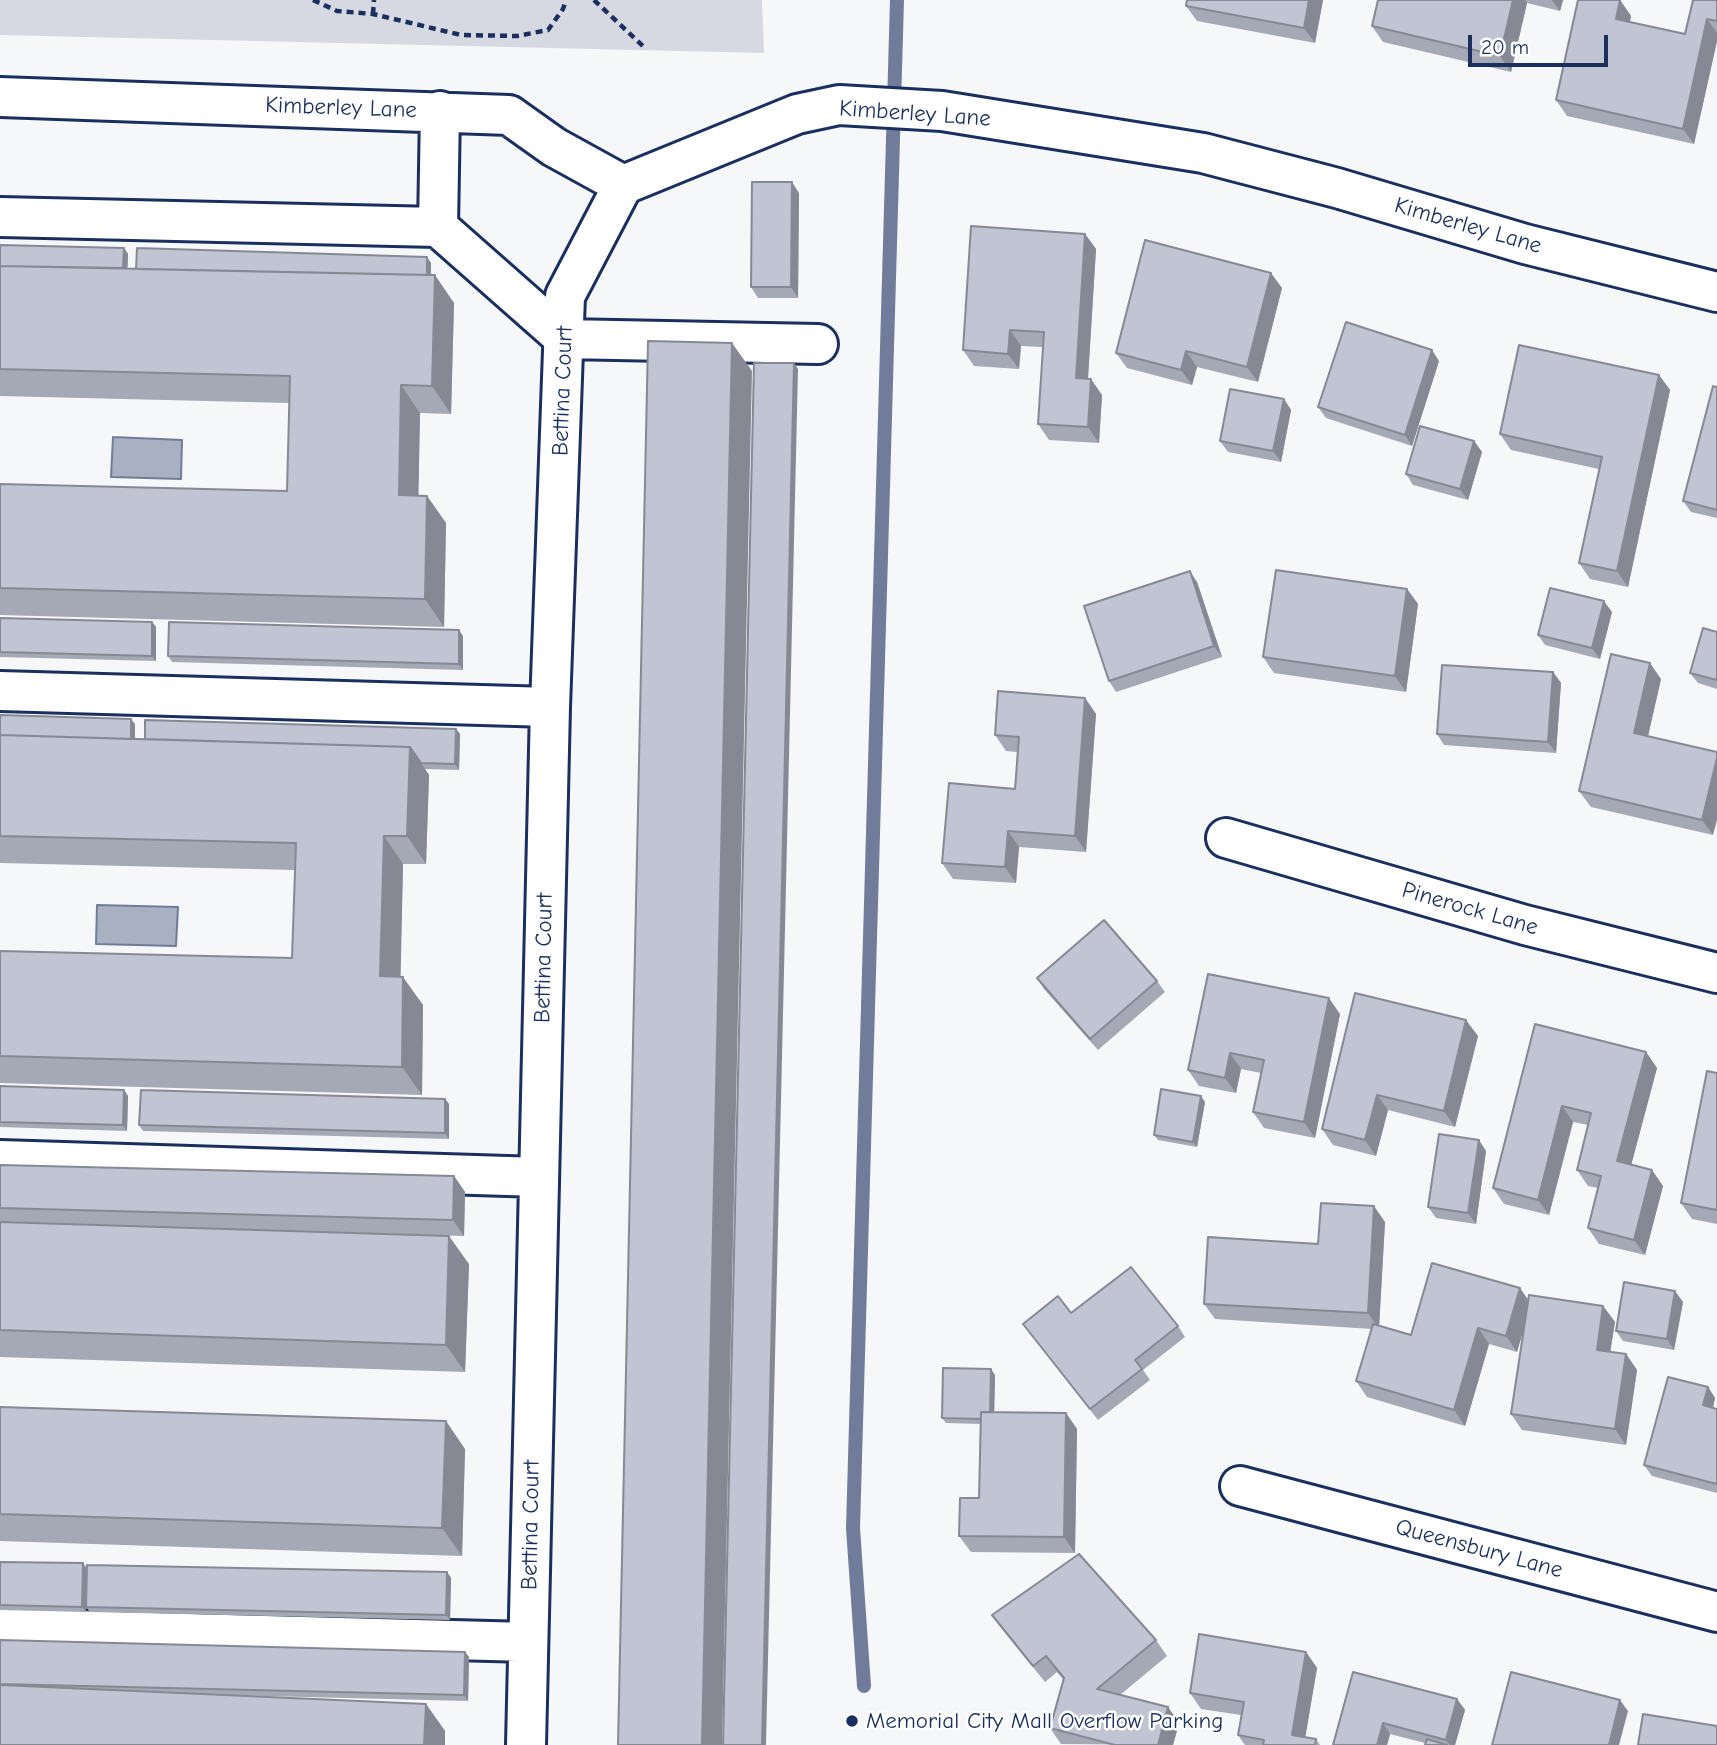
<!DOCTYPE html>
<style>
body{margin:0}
#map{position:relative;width:1717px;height:1745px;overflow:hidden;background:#f6f7f9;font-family:"Comic Neue",sans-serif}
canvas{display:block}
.scale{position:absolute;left:1468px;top:35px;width:140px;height:32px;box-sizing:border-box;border:4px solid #1b2f5e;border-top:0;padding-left:9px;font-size:21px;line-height:24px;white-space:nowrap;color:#1b2f5e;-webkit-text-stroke:5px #fff;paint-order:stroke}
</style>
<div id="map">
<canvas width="1717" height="1745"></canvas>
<div class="scale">20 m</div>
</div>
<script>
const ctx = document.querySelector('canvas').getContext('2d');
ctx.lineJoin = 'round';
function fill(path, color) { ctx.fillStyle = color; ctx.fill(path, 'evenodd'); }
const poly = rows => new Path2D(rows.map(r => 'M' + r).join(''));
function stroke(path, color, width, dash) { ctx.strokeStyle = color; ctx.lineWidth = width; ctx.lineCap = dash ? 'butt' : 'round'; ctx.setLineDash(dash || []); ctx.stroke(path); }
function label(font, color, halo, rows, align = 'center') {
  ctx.font = font + ' "Comic Neue",sans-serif'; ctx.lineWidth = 5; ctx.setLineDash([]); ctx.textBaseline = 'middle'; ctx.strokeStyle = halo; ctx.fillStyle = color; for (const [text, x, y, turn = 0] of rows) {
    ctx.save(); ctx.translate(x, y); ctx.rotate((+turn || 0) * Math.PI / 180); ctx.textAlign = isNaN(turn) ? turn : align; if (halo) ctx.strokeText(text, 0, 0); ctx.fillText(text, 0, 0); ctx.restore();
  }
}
fill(poly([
 [0,0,762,0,764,53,0,35]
]), '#d6d9e2');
const water = poly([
 [113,437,182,440,181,479,111,477,113,437],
 [97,905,178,907,176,946,96,944,97,905]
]);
fill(water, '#a9b0c1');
stroke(water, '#707c99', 2);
stroke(poly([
 [864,1686,853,1528,897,0]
]), '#707c99', 14);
const minor = poly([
 [0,97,509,115,554,147,623,185,797,114,839,105,942,111,1203,153,1337,188,1525,244,1717,292],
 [0,217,438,227,565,339,818,344],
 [438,227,440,111],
 [0,691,550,707],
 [1226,838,1525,925,1717,973],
 [0,1160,539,1177],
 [1240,1486,1717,1612],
 [0,1628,528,1642],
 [526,1745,550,707,565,296,623,185]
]);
stroke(minor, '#1b2f5e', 44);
stroke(poly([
 [313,0,337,11,373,14,461,35,517,36,548,30,563,9,566,0],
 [594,0,646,49],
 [373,14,374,0]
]), '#1b2f5e', 4.5, [7, 5]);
stroke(minor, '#fff', 38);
fill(poly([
 [1323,0,1315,43,1197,21,1186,6],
 [1378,0,1563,0,1560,11,1527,3,1511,72,1383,42,1372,26],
 [1620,0,1631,16,1630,22,1685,34,1717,0,1717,41,1694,144,1567,116,1556,100],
 [799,193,798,298,758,298,751,287],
 [1085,234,1096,249,1088,379,1102,395,1099,443,1049,440,1038,424,1043,347,1021,346,1019,369,974,366,963,350],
 [0,245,124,248,128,254,127,268,431,263,431,275,454,303,451,414,420,413,418,495,427,496,446,523,444,627,0,615,0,484,287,491,289,403,0,396],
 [1282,288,1258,382,1197,367,1192,385,1127,368,1116,353],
 [1439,361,1412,446,1326,418,1318,407],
 [1659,375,1670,390,1628,587,1590,579,1579,563,1599,469,1511,450,1500,434],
 [1717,387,1717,518,1691,512,1683,501],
 [1284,399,1291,410,1281,462,1228,452,1220,441],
 [1474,441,1482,452,1468,500,1413,485,1406,474],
 [1197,582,1222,657,1116,692,1109,681],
 [1407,589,1418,604,1406,692,1274,673,1263,657],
 [1612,612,1600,659,1545,645,1538,635],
 [0,618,152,622,156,627,156,661,0,657],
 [1717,632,1717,689,1698,683,1690,673],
 [463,636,463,670,172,662,168,656],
 [1553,672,1561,683,1556,753,1444,745,1437,734],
 [1661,679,1648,736,1713,835,1591,807,1579,791],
 [1085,698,1096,714,1086,852,1019,847,1016,883,953,879,942,863,1015,789,1017,752,1006,751,995,735],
 [0,715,131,719,135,724,135,739,456,729,460,734,459,770,425,769,429,775,426,864,403,864,400,977,423,1005,422,1095,0,1083,0,951,292,958,295,870,0,863],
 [1208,974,1340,1014,1315,1138,1264,1128,1253,1112,1261,1073,1241,1069,1236,1093,1199,1086,1188,1070],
 [1037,978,1157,981,1165,992,1098,1050,1044,989],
 [1355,993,1478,1036,1455,1127,1388,1110,1376,1156,1333,1145,1322,1129],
 [1535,1024,1646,1052,1657,1068,1631,1165,1663,1186,1645,1255,1599,1244,1588,1228,1598,1188,1588,1186,1577,1170,1588,1125,1573,1122,1549,1215,1504,1204,1493,1188],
 [1717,1073,1717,1224,1692,1219,1681,1203],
 [0,1086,124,1090,128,1096,127,1131,0,1127],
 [445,1099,449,1104,449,1139,143,1131,139,1125],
 [1205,1102,1197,1147,1158,1140,1154,1135],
 [1486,1151,1476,1224,1436,1218,1428,1207],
 [0,1165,454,1176,465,1192,464,1236,335,1232,469,1264,465,1372,0,1357],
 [1385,1222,1379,1325,1411,1335,1528,1300,1603,1306,1615,1322,1610,1352,1626,1354,1637,1370,1626,1445,1522,1430,1511,1414,1523,1331,1517,1352,1489,1344,1465,1426,1367,1397,1356,1381,1372,1329,1215,1319,1204,1304,1318,1244],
 [1683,1302,1674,1350,1623,1341,1616,1331],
 [1071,1313,1178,1326,1185,1337,1143,1370,1150,1380,1098,1420,1023,1324],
 [995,1375,994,1412,1066,1413,1077,1429,1075,1553,971,1552,959,1536,979,1498,981,1424,946,1423,942,1418],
 [1708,1387,1715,1398,1713,1408,1717,1409,1717,1493,1652,1476,1644,1465],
 [0,1407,465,1449,462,1556,0,1541],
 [0,1562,83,1563,87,1569,86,1612,0,1610],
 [447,1572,451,1578,450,1620,90,1612,86,1607],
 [992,1615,1156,1640,1167,1656,1120,1695,1168,1707,1179,1723,1173,1745,1061,1744,1050,1728,1063,1679,1057,1672,1045,1682,1003,1630],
 [0,1640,465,1652,469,1657,468,1701,226,1695,426,1704,445,1731,445,1745,0,1745],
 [1306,1652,1317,1668,1305,1737,1316,1739,1320,1745,1245,1745,1238,1735,1241,1715,1201,1709,1190,1693],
 [1353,1672,1457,1699,1465,1710,1455,1745,1425,1745,1425,1743,1390,1734,1387,1745,1333,1745]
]), '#a5a9b5');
fill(poly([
 [1309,0,1323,0,1315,43,1304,28],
 [1513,0,1525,0,1527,3,1511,72,1500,56],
 [1552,0,1563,0,1560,11],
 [1620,0,1631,16,1627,35,1616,19],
 [1707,19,1717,33,1717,41,1694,144,1683,129],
 [792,182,799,193,798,298,791,287],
 [1085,234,1096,249,1087,393,1076,378],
 [124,248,128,254,127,288,123,282],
 [427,257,431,263,430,297,427,291],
 [1271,273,1282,288,1258,382,1247,367],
 [435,275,454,303,451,414,432,386],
 [1010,330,1021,346,1019,369,1008,354],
 [732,343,752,371,722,1745,702,1745],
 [1432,350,1439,361,1412,446,1405,435],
 [1186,351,1197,367,1192,385,1181,370],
 [794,363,798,369,766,1745,762,1745],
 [1659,375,1670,390,1628,587,1617,571],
 [1091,379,1102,395,1099,443,1088,427],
 [401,385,420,413,418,522,399,495],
 [1284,399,1291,410,1281,462,1273,451],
 [1474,441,1482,452,1468,500,1460,489],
 [427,496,446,523,444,627,425,599],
 [1190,571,1197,582,1222,657,1214,646],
 [1407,589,1418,604,1406,692,1395,676],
 [1604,601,1612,612,1600,659,1592,648],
 [152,622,156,627,156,661,152,656],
 [459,630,463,636,463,670,459,664],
 [1650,663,1661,679,1645,749,1634,733],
 [1553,672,1561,683,1556,753,1548,742],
 [1085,698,1096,714,1086,852,1075,836],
 [131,719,135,724,135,759,131,754],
 [456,729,460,734,459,770,455,764],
 [410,747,429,775,426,864,407,836],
 [1717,758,1717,820,1713,835,1702,820],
 [1008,831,1019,847,1016,883,1005,867],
 [384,836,403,864,400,1004,380,976],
 [403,977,423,1005,422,1095,402,1067],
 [1329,998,1340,1014,1315,1138,1304,1122],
 [1466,1020,1478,1036,1455,1127,1444,1111],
 [1646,1052,1657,1068,1628,1177,1617,1161],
 [1230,1053,1241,1069,1236,1093,1225,1078],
 [124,1090,128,1096,127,1131,123,1125],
 [1377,1095,1388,1110,1376,1156,1365,1140],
 [1201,1096,1205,1102,1197,1147,1193,1142],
 [445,1099,449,1104,449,1139,445,1133],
 [1562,1106,1573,1122,1549,1215,1538,1200],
 [1479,1140,1486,1151,1476,1224,1468,1213],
 [1652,1170,1663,1186,1645,1255,1634,1240],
 [454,1176,465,1192,464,1236,453,1220],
 [1374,1206,1385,1222,1379,1329,1368,1313],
 [449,1236,469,1264,465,1372,446,1345],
 [1520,1288,1531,1304,1517,1352,1506,1336],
 [1675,1291,1683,1302,1674,1350,1667,1339],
 [1603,1306,1615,1322,1608,1366,1597,1350],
 [1478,1328,1489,1344,1465,1426,1454,1410],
 [1626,1354,1637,1370,1626,1445,1615,1429],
 [991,1369,995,1375,994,1424,990,1419],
 [1708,1387,1715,1398,1711,1416,1703,1405],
 [1066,1413,1077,1429,1075,1553,1064,1537],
 [446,1421,465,1449,462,1556,442,1528],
 [83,1563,87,1569,86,1612,82,1607],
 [447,1572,451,1578,450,1620,446,1615],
 [465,1652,469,1657,468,1701,464,1695],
 [1306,1652,1317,1668,1304,1745,1292,1735],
 [1457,1699,1465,1710,1455,1745,1450,1745,1446,1740],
 [1620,1700,1628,1711,1619,1745,1609,1745],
 [426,1704,445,1731,445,1745,424,1745],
 [1168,1707,1179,1723,1173,1745,1158,1745],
 [1383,1723,1390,1734,1387,1745,1377,1745]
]), '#868994');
const building = poly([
 [1187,0,1309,0,1304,28,1186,6,1187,0],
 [1378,0,1513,0,1500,56,1372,26,1378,0],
 [1578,0,1620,0,1616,19,1685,34,1693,0,1717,0,1717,21,1707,19,1683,129,1556,100,1578,0],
 [752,182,792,182,791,287,751,287,752,182],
 [971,226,1085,234,1076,378,1091,379,1088,427,1038,424,1044,332,1010,330,1008,354,963,350,971,226],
 [1145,240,1271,273,1247,367,1186,351,1181,370,1116,353,1145,240],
 [0,245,124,248,123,268,0,266,0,245],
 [137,248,427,257,427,275,136,269,137,248],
 [0,266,435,275,432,386,401,385,399,495,427,496,425,599,0,588,0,484,287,491,290,376,0,369,0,266],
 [1346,322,1432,350,1405,435,1318,407,1346,322],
 [648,341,732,343,702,1745,618,1745,648,341],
 [1519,345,1659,375,1617,571,1579,563,1602,457,1500,434,1519,345],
 [754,363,794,363,762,1745,723,1745,754,363],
 [1713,386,1717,387,1717,510,1683,501,1713,386],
 [1230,389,1284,399,1273,451,1220,441,1230,389],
 [1420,426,1474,441,1460,489,1406,474,1420,426],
 [1276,570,1407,589,1395,676,1263,657,1276,570],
 [1190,571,1214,646,1109,681,1084,606,1190,571],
 [1550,588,1604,601,1592,648,1538,635,1550,588],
 [0,618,152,622,152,656,0,652,0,618],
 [169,622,459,630,459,664,168,656,169,622],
 [1703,628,1717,632,1717,680,1690,673,1703,628],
 [1611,654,1650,663,1634,733,1717,752,1717,758,1702,820,1579,791,1611,654],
 [1442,665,1553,672,1548,742,1437,734,1442,665],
 [998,691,1085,698,1075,836,1008,831,1005,867,942,863,949,783,1015,789,1019,737,995,735,998,691],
 [0,715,131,719,131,739,0,735,0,715],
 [145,720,456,729,455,764,421,763,410,747,145,739,145,720],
 [0,735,410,747,407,836,384,836,380,976,403,977,402,1067,0,1056,0,951,292,958,296,843,0,836,0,735],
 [1104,920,1157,981,1090,1039,1037,978,1104,920],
 [1208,974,1329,998,1304,1122,1253,1112,1264,1060,1230,1053,1225,1078,1188,1070,1208,974],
 [1355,993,1466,1020,1444,1111,1377,1095,1365,1140,1322,1129,1355,993],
 [1535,1024,1646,1052,1617,1161,1652,1170,1634,1240,1588,1228,1601,1176,1577,1170,1591,1113,1562,1106,1538,1200,1493,1188,1535,1024],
 [1707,1071,1717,1073,1717,1210,1681,1203,1707,1071],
 [0,1086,124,1090,123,1125,0,1122,0,1086],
 [1161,1089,1201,1096,1193,1142,1154,1135,1161,1089],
 [141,1090,445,1099,445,1133,139,1125,141,1090],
 [1439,1134,1479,1140,1468,1213,1428,1207,1439,1134],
 [0,1165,454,1176,453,1220,0,1208,0,1165],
 [1321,1203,1374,1206,1368,1313,1204,1304,1208,1237,1318,1244,1321,1203],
 [0,1222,449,1236,446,1345,0,1330,0,1222],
 [1432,1263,1520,1288,1506,1336,1478,1328,1454,1410,1356,1381,1373,1324,1411,1335,1432,1263],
 [1131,1267,1178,1326,1135,1360,1142,1369,1090,1409,1023,1324,1058,1296,1071,1313,1131,1267],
 [1624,1282,1675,1291,1667,1339,1616,1331,1624,1282],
 [1529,1295,1603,1306,1597,1350,1626,1354,1615,1429,1511,1414,1529,1295],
 [943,1368,991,1369,990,1412,981,1412,981,1419,942,1418,943,1368],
 [1668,1377,1708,1387,1703,1405,1717,1409,1717,1484,1644,1465,1668,1377],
 [0,1407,446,1421,442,1528,0,1514,0,1407],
 [981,1412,1066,1413,1064,1537,959,1536,960,1498,979,1498,981,1412],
 [1079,1554,1156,1640,1097,1689,1168,1707,1158,1745,1115,1745,1050,1728,1064,1678,1046,1656,1033,1666,992,1615,1079,1554],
 [0,1562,83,1563,82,1607,0,1605,0,1562],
 [87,1565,447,1572,446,1615,86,1607,87,1565],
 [1199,1634,1306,1652,1292,1735,1316,1739,1315,1745,1263,1745,1264,1740,1238,1735,1244,1702,1190,1693,1199,1634],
 [0,1640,465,1652,464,1695,0,1684,0,1640],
 [1353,1672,1457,1699,1446,1740,1383,1723,1377,1745,1333,1745,1353,1672],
 [1511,1672,1620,1700,1609,1745,1492,1745,1511,1672],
 [0,1685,426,1704,424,1745,0,1745,0,1685],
 [1643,1714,1717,1726,1717,1745,1638,1745,1643,1714],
 [1427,1739,1447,1745,1425,1745,1427,1739]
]);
fill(building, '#c0c4d3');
stroke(building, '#868994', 2);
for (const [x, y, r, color] of [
 [852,1721,7,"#1b2f5e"]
]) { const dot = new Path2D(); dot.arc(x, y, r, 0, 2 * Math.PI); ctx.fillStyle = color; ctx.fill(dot); stroke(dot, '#fff', 2.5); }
label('23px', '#1b2f5e', '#fff', [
 ["Kimberley Lane",341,108,2],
 ["Kimberley Lane",915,114,4],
 ["Kimberley Lane",1468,226,16],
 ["Bettina Court",563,391,-88],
 ["Pinerock Lane",1470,909,16],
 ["Bettina Court",544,958,-89],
 ["Bettina Court",531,1525,-89],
 ["Queensbury Lane",1479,1549,15]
]);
label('23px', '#1b2f5e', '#fff', [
 ["Memorial City Mall Overflow Parking",866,1721]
], 'left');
</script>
